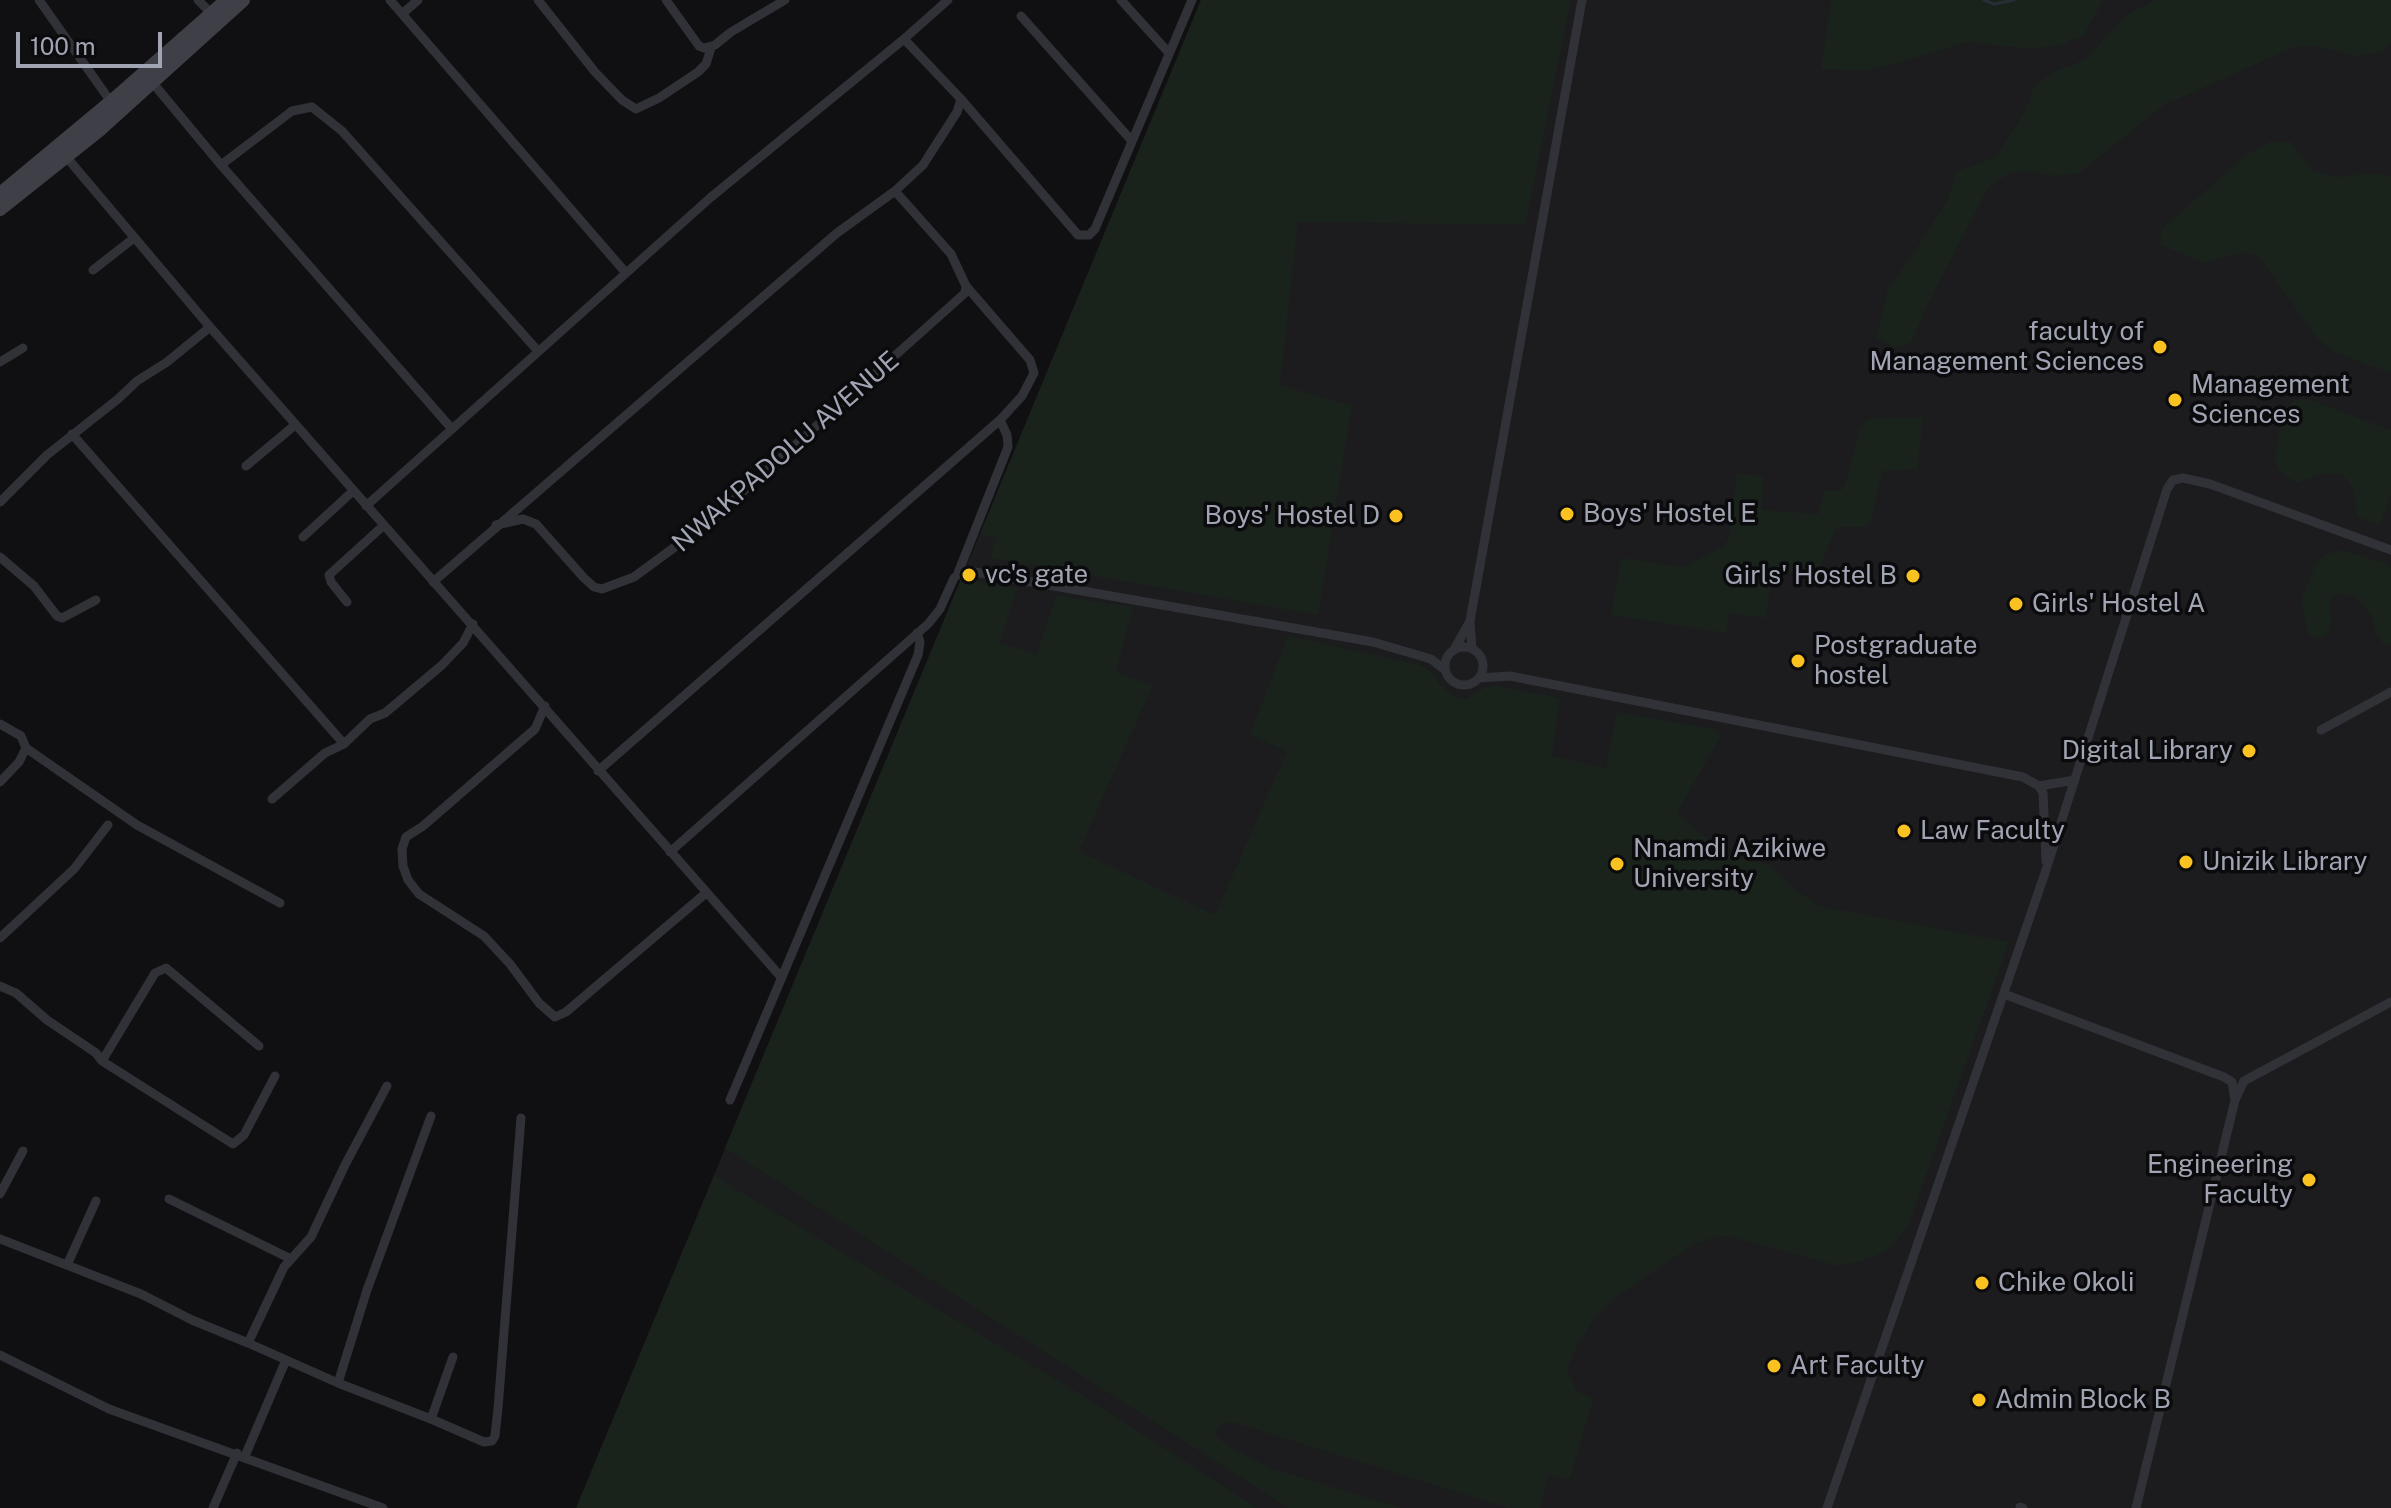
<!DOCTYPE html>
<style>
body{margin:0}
#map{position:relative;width:2391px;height:1508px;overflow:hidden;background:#101012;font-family:"Public Sans",sans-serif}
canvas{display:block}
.scale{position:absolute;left:16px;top:32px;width:146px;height:36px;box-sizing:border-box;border:4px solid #a1a5b3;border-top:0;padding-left:10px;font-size:24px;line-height:28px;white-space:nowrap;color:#a1a5b3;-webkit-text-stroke:6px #0b0b0d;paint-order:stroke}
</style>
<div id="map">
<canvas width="2391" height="1508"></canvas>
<div class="scale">100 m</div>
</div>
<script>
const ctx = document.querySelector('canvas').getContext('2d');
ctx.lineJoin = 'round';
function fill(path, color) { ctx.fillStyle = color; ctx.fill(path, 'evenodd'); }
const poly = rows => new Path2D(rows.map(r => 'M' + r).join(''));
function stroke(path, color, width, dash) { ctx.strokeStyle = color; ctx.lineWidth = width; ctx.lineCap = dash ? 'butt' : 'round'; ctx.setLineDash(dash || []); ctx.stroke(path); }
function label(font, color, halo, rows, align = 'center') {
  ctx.font = font + ' "Public Sans",sans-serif'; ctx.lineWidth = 7; ctx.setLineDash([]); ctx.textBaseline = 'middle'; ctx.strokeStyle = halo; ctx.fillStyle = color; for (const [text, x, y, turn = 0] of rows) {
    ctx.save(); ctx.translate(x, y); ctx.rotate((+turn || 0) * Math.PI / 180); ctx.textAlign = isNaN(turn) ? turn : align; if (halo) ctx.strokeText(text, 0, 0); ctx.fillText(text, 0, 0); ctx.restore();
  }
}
fill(poly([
 [1201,0,2391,0,2391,1508,576,1508]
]), '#1c1c1f');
fill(poly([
 [1201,0,1571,0,1525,225,1298,222,1280,385,1352,406,1318,615,990,558,996,538,980,534],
 [1831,0,2103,0,2084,35,2061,45,2032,49,1967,42,1892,65,1862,71,1821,69],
 [2156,0,2391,0,2391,42,2382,52,2354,56,2320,47,2297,46,2164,105,2079,173,2054,176,2033,171,2011,173,1989,186,1926,307,1912,342,1897,348,1876,338,1888,288,1914,253,1948,199,1956,172,1997,156,2025,111,2035,85,2054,72,2086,59,2127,14],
 [2270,142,2291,142,2312,170,2333,177,2378,173,2391,177,2391,373,2333,352,2315,336,2259,256,2242,252,2205,263,2160,245,2161,230,2246,155],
 [2308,399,2391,430,2391,494,2380,525,2357,517,2355,498,2350,482,2340,474,2319,475,2297,483,2280,472,2275,460,2282,412,2295,400],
 [1877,417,1923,418,1917,469,1884,471,1881,475,1872,517,1867,527,1837,527,1818,571,1779,574,1771,579,1766,618,1730,614,1726,633,1611,615,1621,558,1683,567,1722,547,1729,539,1737,474,1763,476,1762,510,1818,514,1824,491,1842,490,1845,484,1860,428,1866,421],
 [2340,550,2383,562,2391,567,2391,644,2385,646,2376,634,2372,617,2357,598,2344,594,2333,596,2330,604,2331,623,2327,634,2319,638,2308,634,2301,601,2316,563,2327,554],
 [961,579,1017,588,1000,643,1037,654,1056,595,1133,607,1116,672,1153,685,1079,851,1215,915,1287,752,1250,734,1288,636,1420,665,1434,674,1439,684,1453,696,1465,699,1484,688,1497,686,1560,698,1552,756,1606,768,1617,712,1714,729,1720,734,1719,739,1677,813,1729,857,1768,864,1796,890,1819,906,2009,942,1908,1226,1887,1251,1862,1261,1838,1266,1728,1236,1716,1237,1694,1244,1613,1299,1594,1319,1575,1350,1567,1370,1577,1391,1593,1399,1570,1479,1548,1475,1540,1508,1508,1508,1232,1422,1221,1424,1214,1434,1226,1445,1271,1468,1401,1508,1289,1508,725,1148],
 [714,1176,1082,1395,1257,1508,576,1508]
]), '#1a221c');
stroke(poly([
 [1984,0,1994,4,2014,0]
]), '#262e36', 3);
stroke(poly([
 [39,0,111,102],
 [198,0,211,13],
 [390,0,626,273],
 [538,0,595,72,622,100,636,109,659,98,698,72,706,64,711,48],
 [666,0,699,46,704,48,715,45,731,32,785,0],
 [1121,0,1169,53],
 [402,14,418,0],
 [1021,16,1131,140],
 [904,39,961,99,1078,235,1089,235,1095,229,1192,0],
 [152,82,221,165,452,429],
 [63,153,210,327,781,977],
 [221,165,292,111,312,107,342,131,538,351],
 [93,270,134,238],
 [0,362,23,348],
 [72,434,344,744],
 [246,466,295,425],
 [0,502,47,455,118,399,137,381,167,362,210,327],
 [366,506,710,198,904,39,948,0],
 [496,525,523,519,536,524,584,578,594,587,602,589,634,577,709,522,965,293,966,286,951,254,895,191],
 [303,537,353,491],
 [0,557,34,586,57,616,62,618,96,600],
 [958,573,1008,447,1007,435,1000,420],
 [433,582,837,233,895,191,923,165,957,112,961,99],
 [347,602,331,582,329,575,383,526],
 '1445 666a19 19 0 1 1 38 0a19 19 0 1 1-38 0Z',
 [1455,648,1470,621],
 [1472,648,1470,621,1582,0],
 [1479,678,1510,676,2023,777,2039,786,2043,793,2046,861],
 [545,706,535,729,423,826,406,837,402,849,403,866,408,880,419,894,484,936,510,964,539,1003,555,1017,566,1012,706,893],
 [0,724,21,736,26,748,19,762,0,782],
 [2321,730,2391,692],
 [26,748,137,825,280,903],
 [598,771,1000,420,1022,396,1034,373,1030,360,966,286],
 [2039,786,2075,780],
 [272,799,325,753,344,744,370,719,385,713,442,665,463,643,473,624],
 [670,852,928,624,940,609,954,578,963,570,1373,642,1431,659,1445,670],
 [0,938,74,869,108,825],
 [0,986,16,993,47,1020,96,1053,102,1061,155,973,166,968,259,1046],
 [2004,994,2224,1077,2232,1082,2235,1100],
 [102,1061,233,1144,244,1135,275,1076],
 [730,1100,918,655,920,642,917,633],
 [0,1194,23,1151],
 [169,1199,289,1258],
 [0,1239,141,1294,192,1320,248,1343,284,1267,311,1237,345,1165,387,1086],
 [67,1265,96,1201],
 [248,1343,338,1383,431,1419,484,1442,492,1441,495,1436,498,1408,521,1118],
 [0,1355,109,1409,383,1508],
 [338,1383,367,1290,431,1116],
 [431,1419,453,1357],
 [245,1456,286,1360],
 [2020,1507,2023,1508],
 [213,1508,237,1453],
 [1827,1508,2046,870,2167,489,2173,480,2183,478,2210,484,2391,550],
 [2136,1508,2235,1100,2244,1081,2391,1002]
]), '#313237', 9);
stroke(poly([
 [0,194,111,102,227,0],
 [0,209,98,131,243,0]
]), '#3f4047', 14);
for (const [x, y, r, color] of [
 [2160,347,8,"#fac220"],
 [2175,400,8,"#fac220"],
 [1567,514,8,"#fac220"],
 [1396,516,8,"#fac220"],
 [969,575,8,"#fac220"],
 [1913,576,8,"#fac220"],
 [2016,604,8,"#fac220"],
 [1798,661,8,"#fac220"],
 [2249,751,8,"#fac220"],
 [1904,831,8,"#fac220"],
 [2186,862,8,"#fac220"],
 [1617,864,8,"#fac220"],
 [2309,1180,8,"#fac220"],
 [1982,1283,8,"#fac220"],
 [1774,1366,8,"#fac220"],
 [1979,1400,8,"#fac220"]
]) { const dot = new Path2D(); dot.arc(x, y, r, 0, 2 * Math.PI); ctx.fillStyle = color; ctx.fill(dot); stroke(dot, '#0b0b0d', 3); }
label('26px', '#a1a5b3', '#0b0b0d', [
 ["faculty of",2144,332,"right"],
 ["Management Sciences",2144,362,"right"],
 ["Management",2191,385],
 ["Sciences",2191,415],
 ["Boys' Hostel E",1583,514],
 ["Boys' Hostel D",1380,516,"right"],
 ["vc's gate",985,575],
 ["Girls' Hostel B",1897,576,"right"],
 ["Girls' Hostel A",2032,604],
 ["Postgraduate",1814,646],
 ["hostel",1814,676],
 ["Digital Library",2233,751,"right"],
 ["Law Faculty",1920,831],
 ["Nnamdi Azikiwe",1633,849],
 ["University",1633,879],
 ["Unizik Library",2202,862],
 ["Engineering",2293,1165,"right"],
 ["Faculty",2293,1195,"right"],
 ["Chike Okoli",1998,1283],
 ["Art Faculty",1790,1366],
 ["Admin Block B",1995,1400]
], 'left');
label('26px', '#a1a5b3', '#0b0b0d', [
 ["NWAKPADOLU AVENUE",786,452,-41]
]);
</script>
